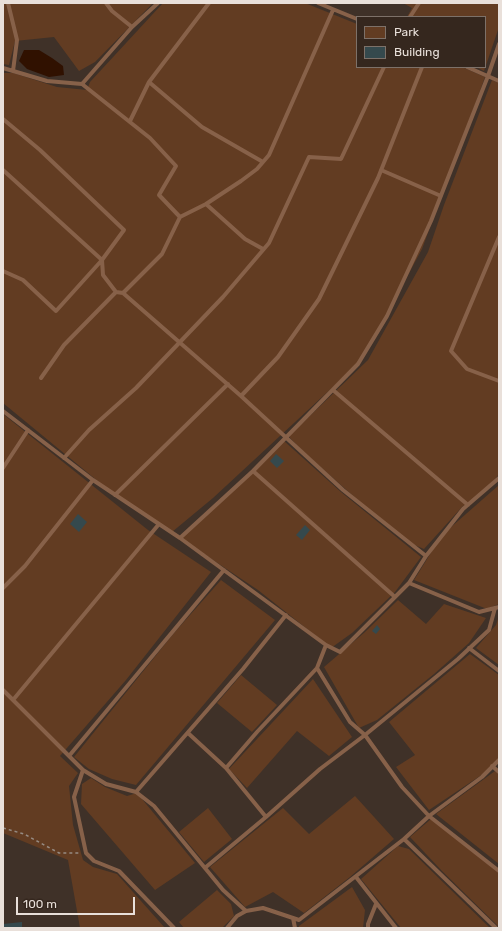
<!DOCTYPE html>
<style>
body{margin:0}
#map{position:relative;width:502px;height:931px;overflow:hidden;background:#3f3128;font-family:Rubik,sans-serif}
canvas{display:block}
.frame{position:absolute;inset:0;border:4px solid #e9e0da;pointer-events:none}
.legend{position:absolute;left:356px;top:16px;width:130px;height:52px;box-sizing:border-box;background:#35271e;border:1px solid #7d7169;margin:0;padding:5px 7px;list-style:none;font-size:12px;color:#e9e0da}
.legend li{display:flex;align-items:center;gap:8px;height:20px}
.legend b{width:20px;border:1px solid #7d7169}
.scale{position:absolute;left:16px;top:897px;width:119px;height:18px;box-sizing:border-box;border:2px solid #e9e0da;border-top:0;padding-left:5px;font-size:12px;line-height:14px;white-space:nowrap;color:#e9e0da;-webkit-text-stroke:3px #35271e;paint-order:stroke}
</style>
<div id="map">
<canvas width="502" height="931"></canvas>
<div class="frame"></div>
<ul class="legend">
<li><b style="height:11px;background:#623c22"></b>Park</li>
<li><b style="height:11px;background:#35494d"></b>Building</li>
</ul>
<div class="scale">100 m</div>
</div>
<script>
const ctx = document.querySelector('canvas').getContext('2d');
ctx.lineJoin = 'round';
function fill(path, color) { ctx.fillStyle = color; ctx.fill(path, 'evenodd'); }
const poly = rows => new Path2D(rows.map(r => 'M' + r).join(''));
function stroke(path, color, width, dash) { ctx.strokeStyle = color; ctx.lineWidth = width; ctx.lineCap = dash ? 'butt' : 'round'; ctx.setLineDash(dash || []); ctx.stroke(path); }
fill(poly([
 [3,3,153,3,95,62,79,71,54,37,15,41,9,65,3,64],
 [163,3,305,3,357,24,357,67,462,67,485,77,422,249,362,360,213,498,172,532,111,492,3,403,3,73,13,73,57,87,87,90,90,82],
 [403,3,499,3,499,27,484,71,476,67,485,67,485,17,407,17,412,8],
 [492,80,499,83,499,474,487,489,462,507,424,549,412,544,369,510,306,454,290,438,290,435,368,360,428,252,444,205],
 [3,414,148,530,211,572,126,680,60,756,78,773,69,786,73,825,83,860,93,867,117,874,165,928,80,928,68,860,3,833],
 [284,441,341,492,421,557,395,592,352,633,331,648,258,590,180,538],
 [499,485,499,604,487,609,414,580,442,535],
 [221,580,275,620,136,785,112,779,89,769,74,757,174,633],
 [398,600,426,624,444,604,486,618,469,643,434,674,377,720,359,728,324,667,365,632],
 [499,616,499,665,476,648,496,625],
 [470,654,499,675,499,760,492,768,429,810,396,767,415,755,389,722],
 [241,675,277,705,252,732,217,703],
 [313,679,352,737,329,756,297,731,247,788,229,769],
 [495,771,499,773,499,864,436,814],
 [91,778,105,787,127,796,137,793,195,863,155,890,81,804,82,784],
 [355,796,394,839,350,877,304,913,273,892,245,907,210,867,283,808,309,834],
 [208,808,232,839,204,862,179,832],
 [431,819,499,871,499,927,442,871,410,837],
 [398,846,409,849,490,928,401,928,361,879],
 [352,887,365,910,363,928,299,928,299,926],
 [217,890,231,904,234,916,222,928,184,928,179,922]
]), '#623c22');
fill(poly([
 [24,50,39,50,52,58,63,66,64,75,49,77,27,69,19,61]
]), '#301100');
fill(poly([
 [276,454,284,461,277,468,270,461],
 [78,514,87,522,79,532,70,524],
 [305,525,310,530,302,540,296,535],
 [377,625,380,629,376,634,372,631],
 [22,922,22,928,4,928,3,924]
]), '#35494d');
stroke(poly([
 [3,828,24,834,59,853,79,853]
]), '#968b83', 1.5, [3, 3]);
stroke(poly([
 [8,3,17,40,13,71],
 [106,3,112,11,132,27],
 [318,3,357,19],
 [410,17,419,3],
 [467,67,499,81],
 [3,68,47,81,82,84,132,27,158,3],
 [149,82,202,127,263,162],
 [82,84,150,138,176,166,159,195,180,217,206,204,241,181,257,169,269,155,333,10],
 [3,119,40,150,124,230,102,260,56,311,23,280,3,271],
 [130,121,149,82,209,3],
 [3,170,102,260,103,275,116,292],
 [381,170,441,196],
 [206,204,245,239,263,249],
 [499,237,451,351,467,369,499,381],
 [123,293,162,254,180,217],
 [41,378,64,345,116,292,123,293,241,396,343,490,426,556],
 [333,390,468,505],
 [241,396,278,357,319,299,378,178,422,67],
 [3,411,93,480,180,538,326,645,317,668,350,722,365,735,402,787,429,816,404,839,299,920,263,908,246,911,237,916,227,928],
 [64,458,89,430,136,388,180,342,223,297,269,243,309,157,341,159,384,67],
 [3,468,28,430],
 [253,471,395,597],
 [115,495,228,384],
 [159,524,13,700,83,770,74,797,86,853,94,861,119,871,174,928],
 [180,538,253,471,358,364,387,316,431,221,488,76,499,44],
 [409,583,426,556,463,509,499,478],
 [3,588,25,566,93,480],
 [326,645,340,652,409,583,479,612,499,607],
 [469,648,499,671],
 [3,690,13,700],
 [188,733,226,768,257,732,317,668],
 [69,756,224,570],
 [499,760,482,777,429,816,499,871],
 [492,766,499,772],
 [226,768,266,817],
 [83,770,106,784,136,792,154,806,223,890,246,911],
 [136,792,243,669,286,615],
 [404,839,496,928],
 [206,867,266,817,320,769,365,735,458,659,489,630,495,608],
 [356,877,396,928],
 [293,918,295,928],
 [368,928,368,924,376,904]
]), '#876149', 4);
</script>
